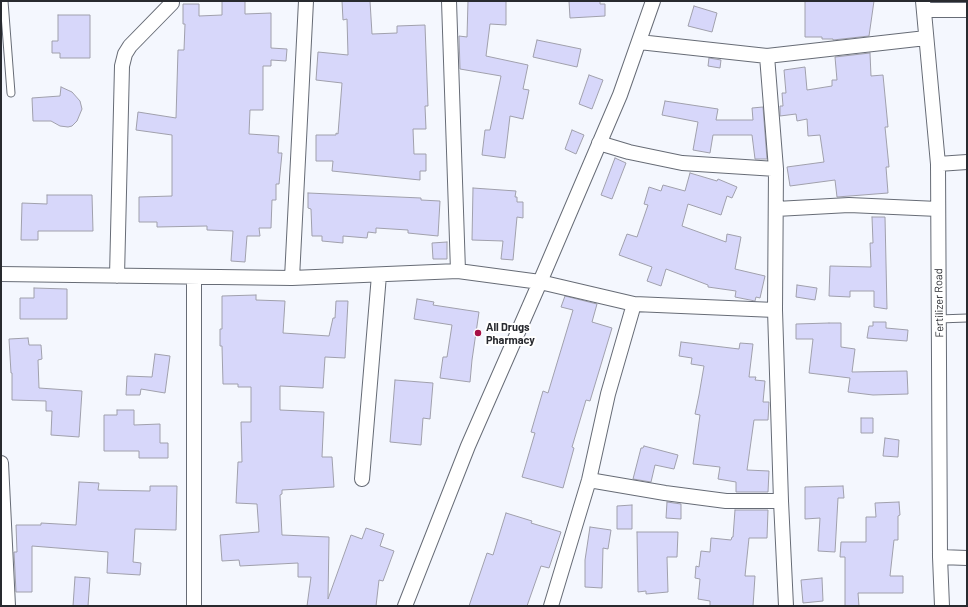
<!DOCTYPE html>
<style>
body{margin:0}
#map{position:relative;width:968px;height:607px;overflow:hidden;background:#f4f7fe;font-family:Barlow,sans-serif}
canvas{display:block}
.frame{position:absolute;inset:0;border:2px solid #282a2f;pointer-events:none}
</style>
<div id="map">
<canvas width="968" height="607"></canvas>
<div class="frame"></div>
</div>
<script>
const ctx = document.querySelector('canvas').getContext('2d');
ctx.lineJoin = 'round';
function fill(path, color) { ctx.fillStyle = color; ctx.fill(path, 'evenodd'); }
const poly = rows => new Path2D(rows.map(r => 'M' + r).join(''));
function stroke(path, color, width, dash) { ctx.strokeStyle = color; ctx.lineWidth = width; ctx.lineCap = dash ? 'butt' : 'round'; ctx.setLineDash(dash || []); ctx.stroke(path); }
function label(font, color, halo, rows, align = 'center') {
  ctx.font = font + ' Barlow,sans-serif'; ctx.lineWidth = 4; ctx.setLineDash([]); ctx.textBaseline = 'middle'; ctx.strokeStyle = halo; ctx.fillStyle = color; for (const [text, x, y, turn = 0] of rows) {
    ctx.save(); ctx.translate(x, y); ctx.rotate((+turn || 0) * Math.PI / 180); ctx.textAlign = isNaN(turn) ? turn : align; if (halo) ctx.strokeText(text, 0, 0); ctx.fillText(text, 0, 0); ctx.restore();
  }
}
const building = poly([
 [222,1,245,1,245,14,271,13,271,48,287,49,286,61,271,60,271,66,263,66,263,110,250,110,249,134,279,136,278,153,282,153,279,184,276,184,276,200,272,200,271,228,259,228,260,236,247,236,245,262,231,261,233,231,207,230,207,226,157,227,157,222,139,222,139,197,172,196,172,135,136,130,138,112,176,118,178,50,184,50,185,24,183,24,183,4,199,4,199,16,222,15,222,1],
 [342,1,370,1,372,34,397,33,397,26,425,25,428,106,425,106,426,129,413,129,414,154,426,154,426,171,420,171,420,180,332,171,333,161,316,161,316,135,336,135,336,133,338,134,342,83,316,80,318,52,348,55,347,19,343,20,342,1],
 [468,1,506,1,506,25,490,24,486,56,528,65,523,89,529,90,523,119,510,116,505,158,482,155,485,130,490,130,501,76,460,69,459,36,467,37,468,1],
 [569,1,600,1,600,4,605,4,605,16,570,18,569,1],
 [805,1,874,1,869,36,833,40,833,39,822,39,822,37,805,37,805,1],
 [694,6,717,13,712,32,688,26,694,6],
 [58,15,90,15,90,58,60,58,60,53,52,53,52,41,58,41,58,15],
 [537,40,581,49,577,67,533,57,537,40],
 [870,53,871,76,883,75,888,127,885,127,889,167,886,167,888,193,837,197,835,180,790,186,787,167,824,162,820,135,808,136,807,119,797,121,796,114,780,116,780,106,783,106,782,93,786,93,784,70,805,67,807,90,832,86,832,80,837,80,835,57,870,53],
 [709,58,721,60,720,68,708,66,709,58],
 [589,75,603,80,592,109,579,104,589,75],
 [61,87,72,92,80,101,82,109,77,121,72,126,68,127,60,126,51,121,33,121,32,98,60,96,61,87],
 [665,101,718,109,716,120,753,120,752,108,763,107,767,159,755,159,752,135,713,135,710,153,693,150,698,122,662,115,665,101],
 [572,130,584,135,576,154,565,149,572,130],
 [615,158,626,163,612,199,601,195,615,158],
 [690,173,717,181,718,179,737,187,732,198,727,196,721,215,688,204,682,226,726,242,727,234,741,237,735,269,765,276,760,298,756,297,755,301,735,297,736,291,708,287,708,285,666,269,661,286,647,281,652,267,619,255,627,234,637,237,648,205,644,204,649,187,661,191,663,185,685,191,690,173],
 [473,188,516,191,515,197,517,197,517,202,523,202,523,218,517,217,513,260,501,259,503,241,472,240,473,188],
 [308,193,421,198,421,200,440,201,438,236,408,233,408,230,376,228,376,233,368,232,367,238,343,236,343,243,322,241,322,236,312,236,311,209,308,208,308,193],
 [47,195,92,195,93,231,38,231,38,240,21,240,22,203,47,204,47,195],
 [872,217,885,217,887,309,874,307,874,291,850,291,850,297,829,296,830,266,871,267,870,243,873,243,872,217],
 [447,242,447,259,433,259,432,243,447,242],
 [797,285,817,288,815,300,796,297,797,285],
 [34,288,67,289,67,319,20,319,20,298,34,298,34,288],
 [256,295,256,300,285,301,283,333,329,336,333,318,335,318,336,301,348,301,345,358,325,357,323,388,280,386,280,410,324,412,322,457,332,457,334,487,282,490,282,494,280,495,282,535,329,537,328,599,351,535,362,539,366,528,384,534,380,546,394,551,383,581,379,580,376,606,307,606,311,577,298,577,298,563,240,566,239,560,222,561,220,535,259,532,257,504,236,503,238,462,242,462,241,422,251,422,251,387,238,387,238,384,223,384,222,346,220,346,220,329,222,329,222,296,256,295],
 [565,296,597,304,592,322,612,328,590,401,586,400,572,447,574,448,563,488,522,477,535,433,531,432,543,391,548,393,573,310,561,307,565,296],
 [417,299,434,302,433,305,479,312,472,360,470,382,440,378,443,357,447,357,452,325,414,319,417,299],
 [873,322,886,322,886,328,908,330,907,341,867,338,869,326,873,326,873,322],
 [829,323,841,323,841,347,855,349,852,372,907,371,908,394,873,395,848,392,850,378,809,373,813,339,796,339,796,324,829,323],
 [28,338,29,345,41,345,42,359,38,360,39,388,82,391,79,437,51,435,52,411,46,411,46,401,12,400,12,373,11,373,9,339,28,338],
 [681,342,739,349,740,343,753,344,749,377,756,377,755,380,765,381,763,402,769,402,768,420,754,420,747,470,769,471,768,492,736,492,736,482,718,479,720,467,693,464,700,415,695,414,699,395,704,366,691,364,692,358,679,356,681,342],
 [155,354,170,356,165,393,141,389,140,395,126,395,127,376,152,377,155,354],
 [395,380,433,383,430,419,423,418,421,445,390,442,395,380],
 [117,410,134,410,134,425,160,424,160,443,168,443,168,458,139,458,139,451,104,451,104,415,117,415,117,410],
 [861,418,873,418,873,433,861,433,861,418],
 [885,438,899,440,898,457,883,456,885,438],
 [644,446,678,455,674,469,655,465,651,482,633,479,641,448,643,448,644,446],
 [79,482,99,483,98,490,150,491,150,486,177,486,176,530,135,529,133,562,141,563,140,575,107,573,108,552,32,546,32,592,16,592,14,552,17,552,16,525,41,525,41,523,76,525,79,482],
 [843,486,844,498,838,498,835,552,818,551,820,518,805,519,805,487,843,486],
 [667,502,681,504,681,519,666,518,667,502],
 [899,502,900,515,898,516,898,540,894,540,890,576,903,576,903,593,858,593,859,606,845,606,845,557,840,557,841,542,866,542,866,517,876,517,875,503,899,502],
 [632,505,632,529,617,529,617,506,632,505],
 [735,510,768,510,767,538,749,538,745,576,755,576,753,606,710,606,710,601,698,599,700,579,695,578,696,566,699,567,701,551,710,552,711,538,731,540,732,537,733,537,735,510],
 [506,513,532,521,531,523,561,532,549,568,541,566,527,606,469,606,487,553,493,555,506,513],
 [590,527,611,530,608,549,603,548,602,588,585,587,585,560,590,527],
 [637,532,678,532,677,557,667,557,668,592,646,594,646,591,638,592,637,532],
 [75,577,90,578,88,606,73,606,75,577],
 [822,578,823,601,803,603,801,580,822,578]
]);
fill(building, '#d7d7fa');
stroke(building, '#a0a0ac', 1);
const service = poly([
 [4,1,11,93],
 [939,319,967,318]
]);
const minor = poly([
 [449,1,458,271],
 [923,1,938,164,940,557,942,606],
 [924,10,967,10],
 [639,42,767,56,926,38],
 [767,56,776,169,775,310,781,501,786,606],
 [599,143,629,152,682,163,776,169],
 [938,164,967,162],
 [776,209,849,205,938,209],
 [1,274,292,278,458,271,540,282,634,304,608,394,589,480,551,606],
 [117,276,122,66,125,54,130,46,172,3],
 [194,277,194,606],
 [292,278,306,1],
 [634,304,775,310],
 [1,463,8,606],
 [362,479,379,275],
 [589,480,665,493,726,501,781,501],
 [940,557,967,558],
 [405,606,468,446,540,282,620,95,653,1]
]);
stroke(service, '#676c76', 9);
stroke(minor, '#676c76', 16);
stroke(service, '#fff', 7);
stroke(minor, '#fff', 14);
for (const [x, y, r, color] of [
 [478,333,4,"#a71046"]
]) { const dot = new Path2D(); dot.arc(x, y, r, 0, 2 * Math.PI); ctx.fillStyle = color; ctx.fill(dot); stroke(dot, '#fff', 1.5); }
label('11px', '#282a2f', '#fff', [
 ["Fertilizer Road",939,303,-91]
]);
label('bold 11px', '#282a2f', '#fff', [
 ["All Drugs",486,327],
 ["Pharmacy",486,340]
], 'left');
</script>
